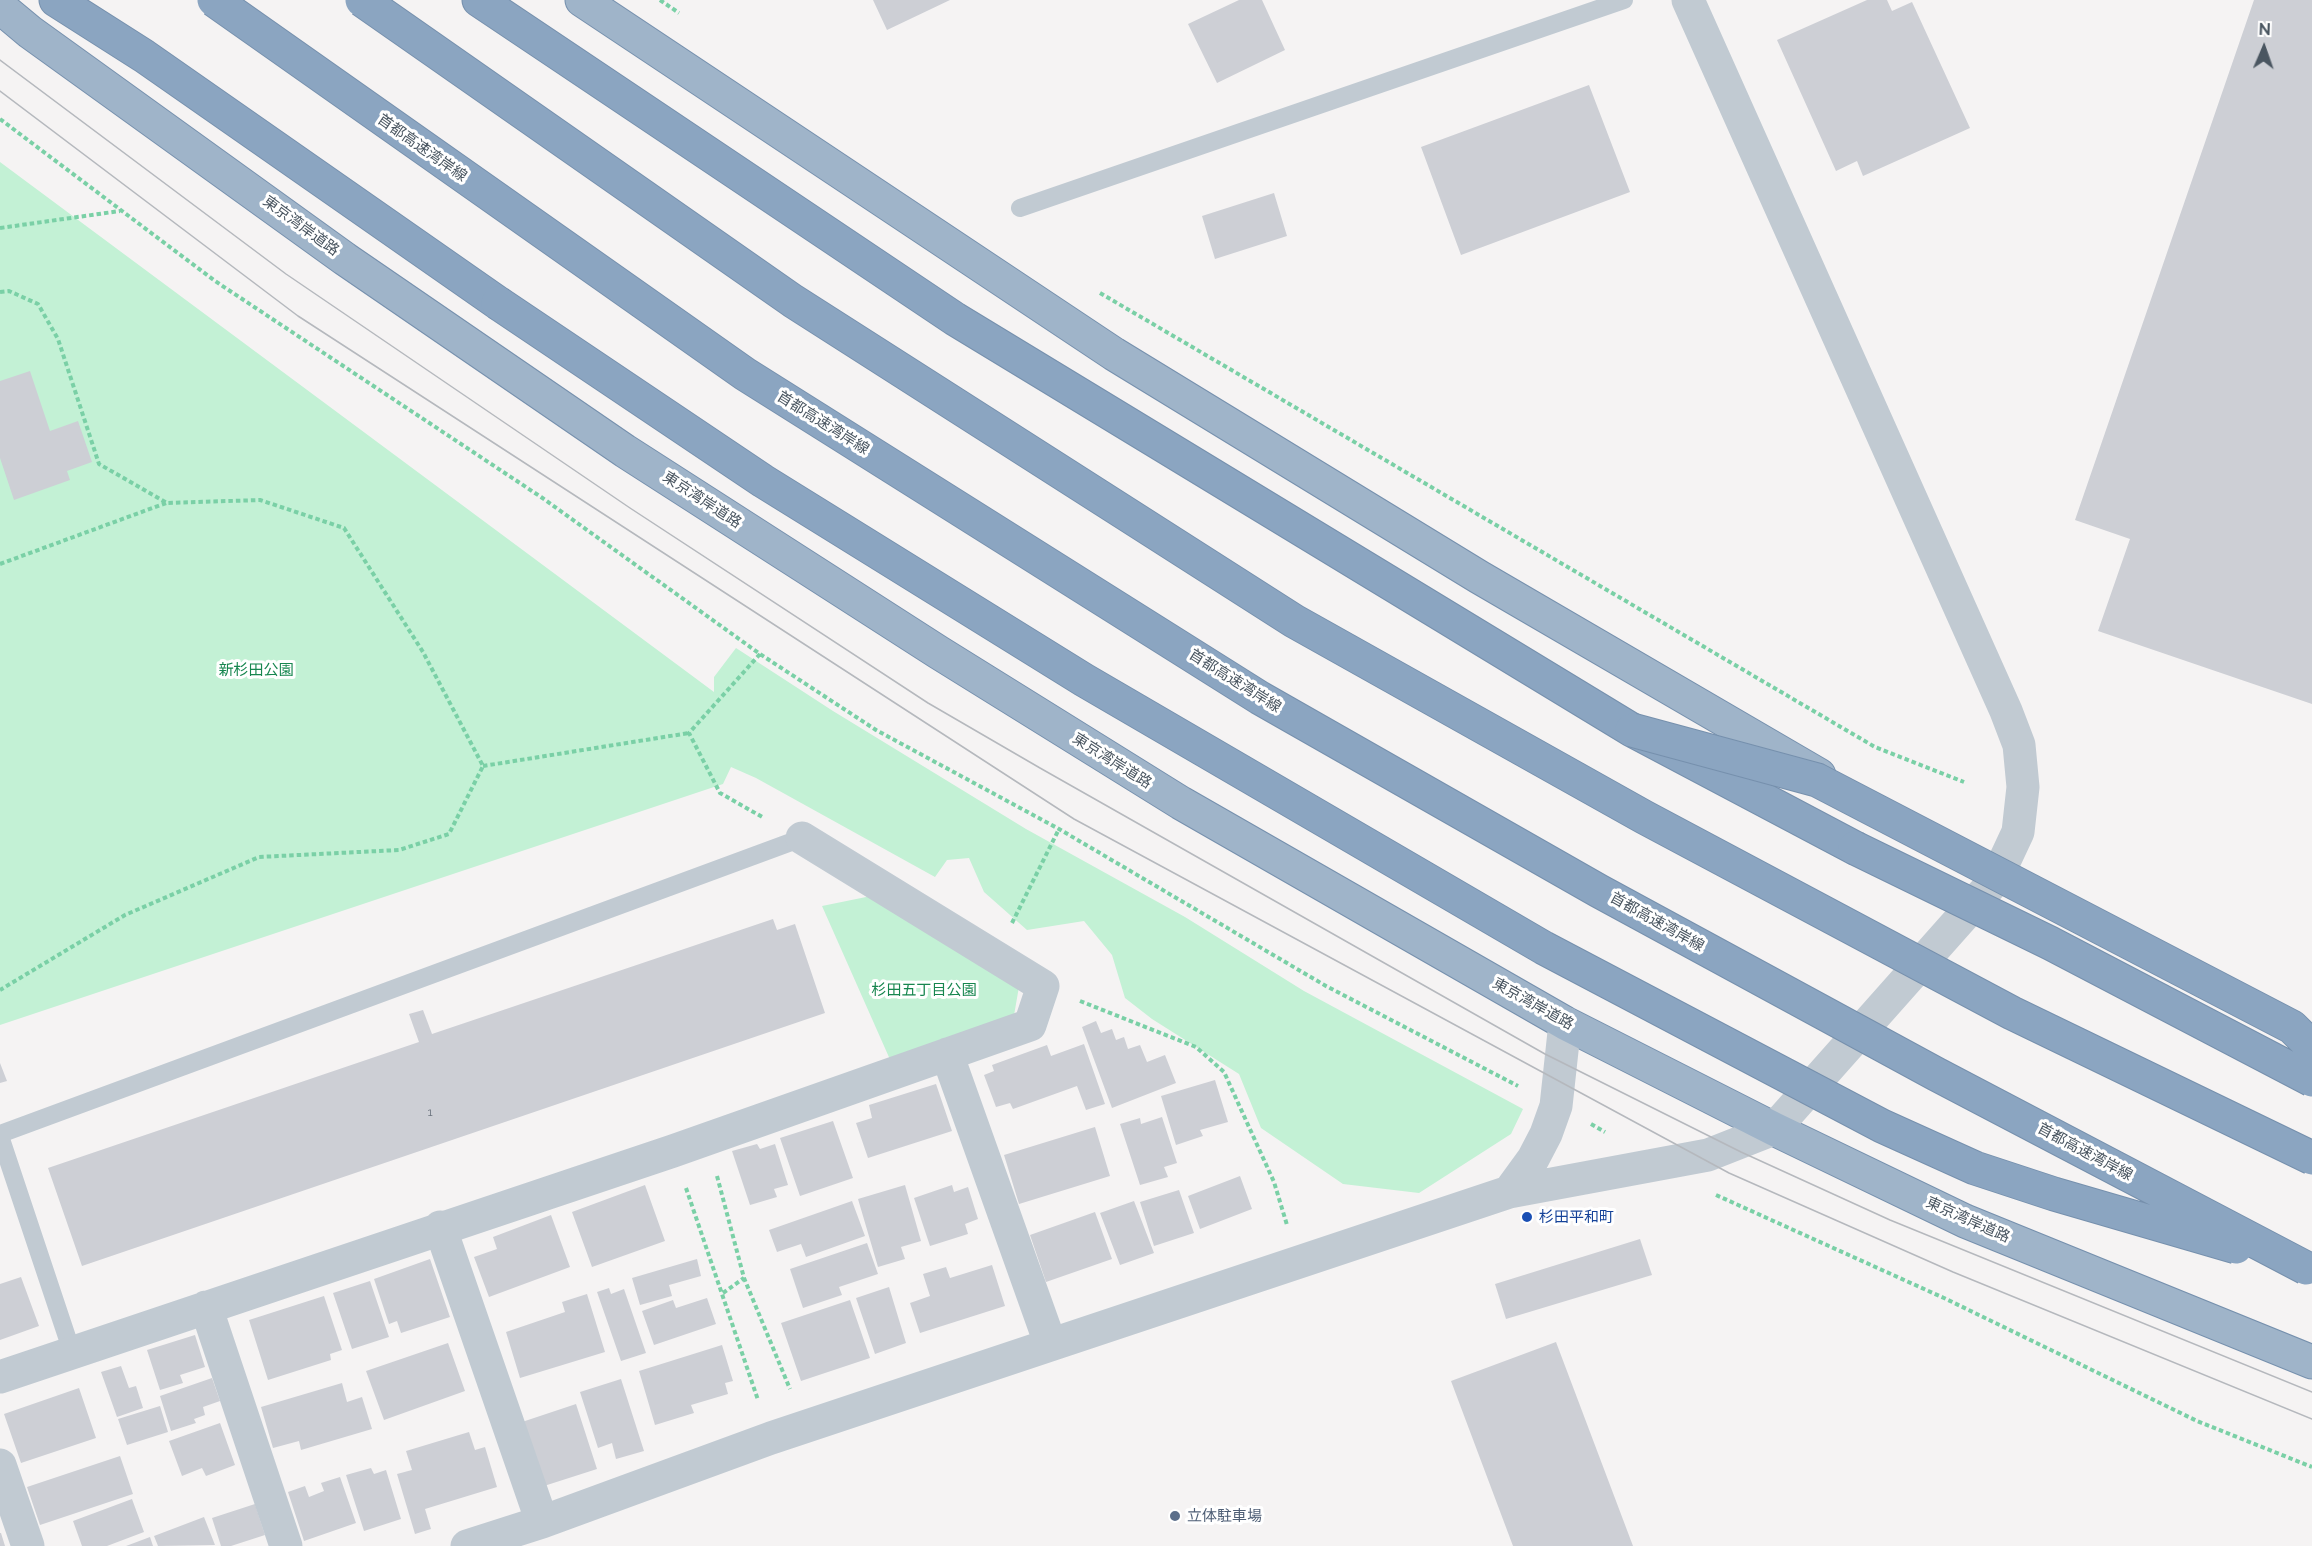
<!DOCTYPE html>
<meta charset="utf-8">
<style>
body{margin:0}
#map{position:relative;width:2312px;height:1546px;overflow:hidden;background:#f5f3f3;font-family:Raleway,sans-serif}
canvas{display:block}
.north{position:absolute;left:2234px;top:18px;width:60px;height:60px;-webkit-text-stroke:4px #fff;paint-order:stroke;rotate:2deg;font-size:16px;font-weight:700;line-height:24px;text-align:center;color:#4a5661}
.north::after{content:'';display:block;margin:auto;width:21px;height:27px;background:#4a5661;clip-path:polygon(50% 0,100% 100%,50% 72%,0 100%)}
</style>
<div id="map">
<canvas width="2312" height="1546"></canvas>
<div class="north">N</div>
</div>
<script>
const ctx = document.querySelector('canvas').getContext('2d');
ctx.lineJoin = 'round';
function fill(path, color) { ctx.fillStyle = color; ctx.fill(path, 'evenodd'); }
const poly = rows => new Path2D(rows.map(r => 'M' + r).join(''));
function stroke(path, color, width, dash) { ctx.strokeStyle = color; ctx.lineWidth = width; ctx.lineCap = dash ? 'butt' : 'round'; ctx.setLineDash(dash || []); ctx.stroke(path); }
function label(font, color, halo, rows, align = 'center') {
  ctx.font = font + ' Raleway,"Noto Sans JP",sans-serif'; ctx.lineWidth = 6; ctx.setLineDash([]); ctx.textBaseline = 'middle'; ctx.strokeStyle = halo; ctx.fillStyle = color; for (const [text, x, y, turn = 0] of rows) {
    ctx.save(); ctx.translate(x, y); ctx.rotate((+turn || 0) * Math.PI / 180); ctx.textAlign = isNaN(turn) ? turn : align; if (halo) ctx.strokeText(text, 0, 0); ctx.fillText(text, 0, 0); ctx.restore();
  }
}
fill(poly([
 [0,162,714,692,714,677,736,648,833,711,1026,829,1185,917,1304,991,1523,1109,1511,1134,1419,1193,1343,1184,1261,1128,1239,1074,1152,1019,1125,998,1112,955,1084,921,1027,930,984,892,969,858,947,860,935,877,756,778,731,767,723,784,0,1025],
 [871,896,1021,975,1012,1027,892,1064,822,906]
]), '#c3f1d5');
fill(poly([
 [873,0,950,0,887,30],
 [1239,0,1262,0,1285,50,1217,83,1188,24],
 [1867,0,1887,0,1892,11,1912,2,1970,128,1863,176,1857,161,1836,171,1777,40],
 [2254,0,2312,0,2312,704,2098,631,2130,539,2075,520],
 [1589,85,1630,192,1461,255,1421,147],
 [1274,193,1287,236,1215,259,1202,216],
 [30,371,50,431,78,421,92,462,67,471,70,480,14,500,0,458,0,381],
 [773,919,777,930,795,924,825,1013,82,1266,48,1168,419,1042,409,1014,423,1010,432,1034],
 [1096,1021,1101,1033,1112,1029,1116,1040,1124,1037,1128,1049,1140,1045,1147,1062,1165,1055,1176,1083,1112,1108,1082,1027],
 [1084,1044,1105,1104,1086,1110,1077,1086,1013,1109,1010,1103,996,1107,984,1075,994,1071,992,1065,1047,1045,1051,1056],
 [0,1063,7,1081,0,1083],
 [1215,1080,1228,1122,1200,1130,1203,1136,1176,1145,1161,1096],
 [936,1084,952,1131,868,1158,856,1123,872,1118,869,1105],
 [1162,1117,1177,1163,1164,1167,1168,1177,1140,1185,1120,1124,1140,1118,1141,1124],
 [833,1121,853,1178,800,1196,780,1138],
 [1095,1127,1110,1176,1019,1204,1004,1155],
 [757,1144,760,1149,775,1144,788,1185,774,1189,777,1197,750,1205,732,1151],
 [1240,1176,1252,1209,1200,1229,1188,1196],
 [645,1185,665,1241,592,1267,572,1212],
 [905,1185,921,1241,901,1247,905,1259,878,1267,858,1199],
 [952,1185,954,1192,968,1187,978,1219,965,1224,968,1234,930,1246,914,1198],
 [1179,1190,1194,1233,1154,1246,1140,1202],
 [852,1201,865,1236,806,1257,801,1244,777,1252,769,1230],
 [1134,1201,1154,1253,1120,1265,1100,1213],
 [1095,1212,1112,1259,1046,1282,1030,1235],
 [551,1215,570,1267,489,1297,474,1257,497,1249,493,1237],
 [1640,1239,1652,1275,1506,1319,1495,1284],
 [867,1243,878,1274,839,1287,842,1295,803,1308,790,1269],
 [430,1259,450,1317,401,1333,397,1321,389,1324,374,1279],
 [697,1259,701,1276,669,1285,672,1296,640,1305,632,1278],
 [992,1265,1005,1306,920,1333,910,1303,930,1296,923,1274,946,1267,950,1278],
 [21,1277,39,1326,0,1340,0,1284],
 [370,1281,389,1337,352,1349,333,1293],
 [889,1287,906,1343,875,1354,856,1298],
 [609,1288,611,1294,624,1289,646,1353,621,1361,597,1292],
 [587,1294,605,1352,520,1378,506,1332,565,1312,562,1302],
 [324,1296,342,1350,330,1354,331,1360,268,1380,249,1320],
 [707,1298,716,1324,654,1345,642,1311,673,1300,676,1308],
 [850,1300,870,1358,801,1381,781,1323],
 [195,1335,205,1367,180,1375,183,1383,160,1390,147,1350],
 [1556,1342,1633,1546,1513,1546,1451,1381],
 [448,1343,465,1391,384,1420,366,1371],
 [722,1345,733,1381,725,1383,728,1394,691,1405,694,1413,655,1425,639,1371],
 [121,1366,129,1388,136,1386,143,1408,117,1417,101,1372],
 [212,1378,220,1401,203,1407,205,1415,194,1419,196,1423,171,1431,160,1396],
 [621,1379,644,1451,616,1459,612,1443,598,1448,580,1392],
 [342,1383,347,1402,362,1397,372,1429,301,1450,299,1441,273,1448,261,1407],
 [79,1388,96,1438,21,1463,4,1414],
 [576,1404,597,1469,544,1486,522,1422],
 [160,1406,168,1432,127,1445,118,1419],
 [220,1423,235,1465,206,1476,202,1468,182,1476,169,1441],
 [469,1432,475,1450,485,1447,497,1487,425,1509,431,1529,415,1534,397,1474,412,1470,406,1451],
 [120,1456,133,1494,40,1525,27,1487],
 [371,1468,374,1474,386,1470,401,1519,364,1531,346,1475],
 [340,1477,356,1523,304,1541,288,1492,305,1486,309,1497,324,1491,321,1483],
 [132,1499,144,1532,107,1546,82,1546,73,1521],
 [255,1504,265,1535,231,1546,221,1546,212,1518],
 [204,1517,215,1545,158,1546,154,1536],
 [0,1533,1,1533,5,1546,0,1546],
 [150,1537,153,1546,126,1546]
]), '#cdcfd5');
const trunk = poly([
 [582,0,1114,354,1479,577,1819,775],
 [0,7,30,32,345,259,625,451,938,652,1181,803,1565,1023,1774,1129,1965,1221,2312,1362]
]);
const motorway = poly([
 [56,0,144,56,498,303],
 [479,0,955,319,1632,730,1855,848]
]);
stroke(trunk, '#7690ad', 35);
stroke(motorway, '#7690ad', 35);
stroke(poly([
 [660,0,679,13],
 [0,119,215,281,541,497,760,654,876,730,1059,829,1326,986,1518,1086],
 [0,228,120,211],
 [0,292,9,291,38,304,58,339,99,464,167,503,260,500,344,528,423,652,483,766,449,834,399,850,259,857,125,915,0,990],
 [1100,293,1875,747,1964,782],
 [0,564,166,503],
 [760,654,689,733,720,793,764,818],
 [483,766,689,733],
 [1012,923,1059,829],
 [1080,1001,1196,1047,1224,1072,1274,1182,1287,1225],
 [1591,1124,1605,1132],
 [717,1176,744,1278,790,1389],
 [686,1188,758,1400],
 [1716,1195,1944,1298,2197,1421,2312,1467],
 [723,1293,744,1278]
]), '#7ad0a6', 4, [4.5, 3]);
stroke(poly([
 [1020,208,1624,0],
 [0,1134,802,838],
 [0,1136,72,1352]
]), '#c1cad2', 18);
stroke(poly([
 [947,1054,1050,1343],
 [1509,1192,1533,1159,1546,1134,1556,1106,1565,1023],
 [440,1227,542,1522],
 [206,1307,286,1546],
 [0,1377,673,1151,1030,1025,1043,986,802,838],
 [0,1465,28,1546],
 [467,1546,542,1522,771,1438,1509,1192,1708,1155,1774,1129]
]), '#c1cad2', 33);
stroke(poly([
 [1688,0,2006,711,2019,745,2023,787,2018,832,1996,879,1774,1129]
]), '#c1cad2', 33);
stroke(trunk, '#9fb4c9', 33);
stroke(motorway, '#8ba5c1', 33);
stroke(poly([
 [0,60,286,274,630,508,928,703,1040,768,1545,1054,1741,1152,1890,1220,2312,1392],
 [0,91,298,316,1074,819,1729,1173,1953,1272,2312,1419]
]), '#b5b8bd', 1.5);
const motorwayBridge = poly([
 [214,0,745,374,1260,698,1599,891,1936,1074,2306,1268],
 [362,0,793,301,1294,621,1644,817,2012,1013,2312,1158],
 [498,303,763,481,1084,680,1544,948,1882,1126,1975,1168,2054,1194,2236,1247],
 [1632,730,1817,780,2292,1027,2312,1047],
 [1855,848,2050,943,2312,1080]
]);
stroke(motorwayBridge, '#7690ad', 35, []);
stroke(motorwayBridge, '#8ba5c1', 33);
for (const [x, y, r, color] of [
 [1527,1217,6,"#1a4fb4"],
 [1175,1516,6,"#5c6f8a"]
]) { const dot = new Path2D(); dot.arc(x, y, r, 0, 2 * Math.PI); ctx.fillStyle = color; ctx.fill(dot); stroke(dot, '#fff', 2); }
label('12px', '#6b747e', null, [
 ["1",430,1112]
]);
label('15px', '#4a5661', '#fff', [
 ["首都高速湾岸線",422,148,35],
 ["東京湾岸道路",301,226,36],
 ["首都高速湾岸線",823,423,32],
 ["東京湾岸道路",702,500,33],
 ["首都高速湾岸線",1235,681,32],
 ["東京湾岸道路",1112,761,32],
 ["首都高速湾岸線",1657,922,29],
 ["東京湾岸道路",1533,1004,29],
 ["首都高速湾岸線",2085,1152,28],
 ["東京湾岸道路",1968,1220,24]
]);
label('15px', '#17864f', '#fff', [
 ["新杉田公園",256,670],
 ["杉田五丁目公園",924,990]
]);
label('15px', '#164399', '#fff', [
 ["杉田平和町",1539,1217]
], 'left');
label('15px', '#4e5e75', '#fff', [
 ["立体駐車場",1187,1516]
], 'left');
</script>
